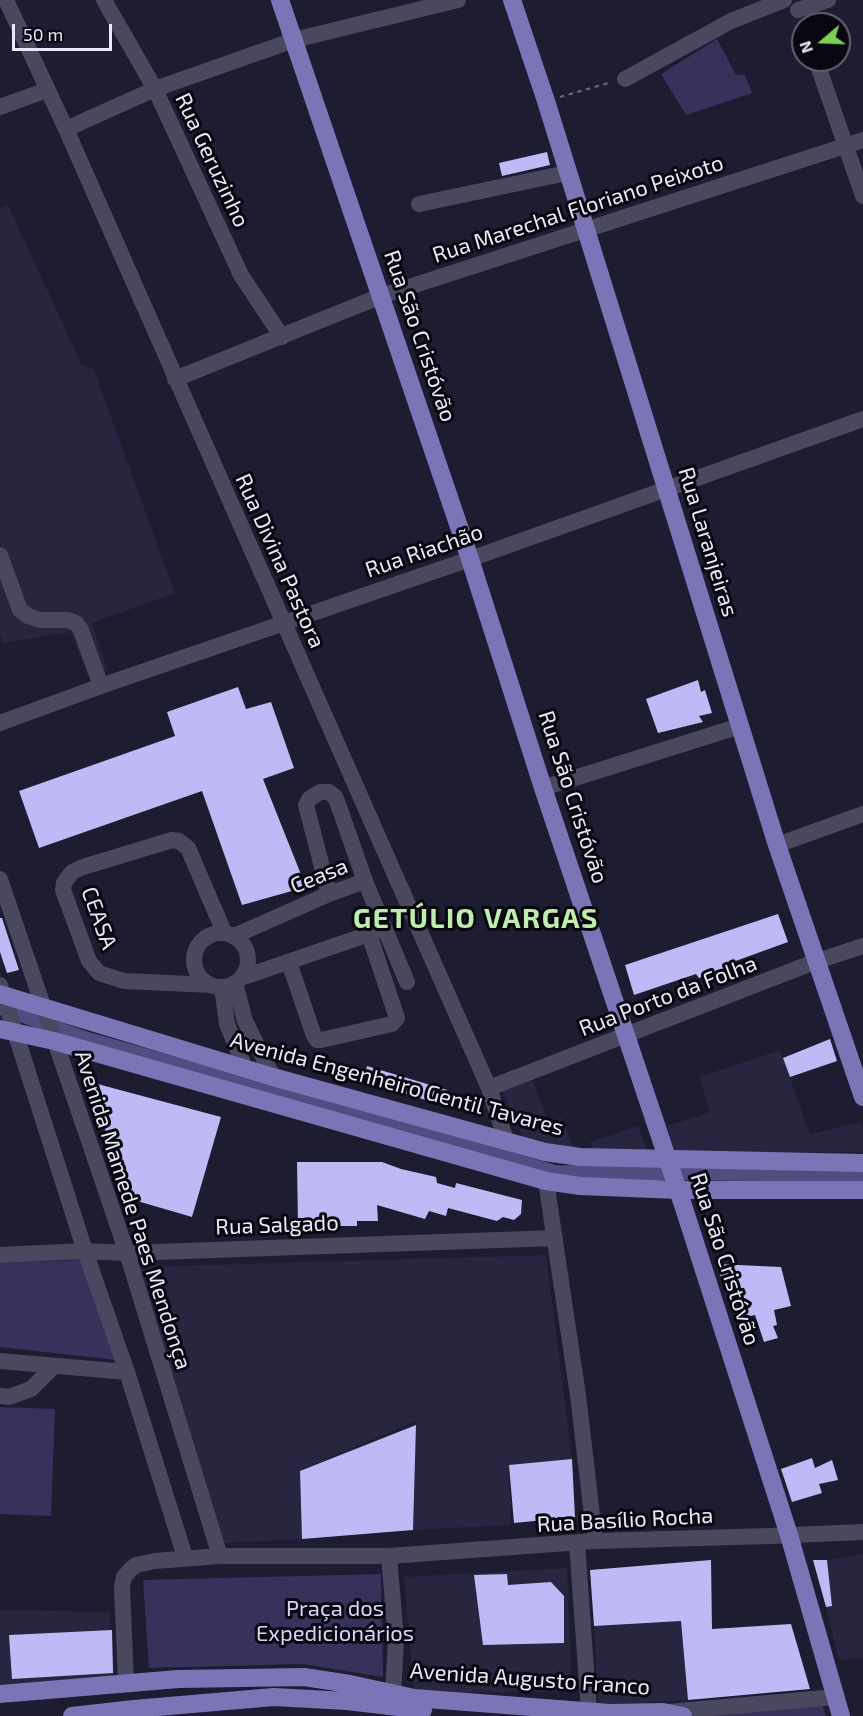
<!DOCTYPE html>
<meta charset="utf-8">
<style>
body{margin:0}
#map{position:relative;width:863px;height:1716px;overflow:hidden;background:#1e1c31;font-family:"Exo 2",sans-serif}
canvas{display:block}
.north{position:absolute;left:791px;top:12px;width:60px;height:60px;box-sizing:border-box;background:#090811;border:2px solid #63626d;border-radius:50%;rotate:251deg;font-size:16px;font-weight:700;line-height:24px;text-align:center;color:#e9e8f6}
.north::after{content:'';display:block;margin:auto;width:21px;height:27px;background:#7bd156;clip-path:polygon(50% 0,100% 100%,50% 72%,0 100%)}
.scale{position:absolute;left:12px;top:24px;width:100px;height:27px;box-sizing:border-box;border:3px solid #e9e8f6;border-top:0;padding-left:8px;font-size:18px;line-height:21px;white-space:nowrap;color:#e9e8f6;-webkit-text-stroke:4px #090811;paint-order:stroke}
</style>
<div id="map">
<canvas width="863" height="1716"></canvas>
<div class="north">N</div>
<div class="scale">50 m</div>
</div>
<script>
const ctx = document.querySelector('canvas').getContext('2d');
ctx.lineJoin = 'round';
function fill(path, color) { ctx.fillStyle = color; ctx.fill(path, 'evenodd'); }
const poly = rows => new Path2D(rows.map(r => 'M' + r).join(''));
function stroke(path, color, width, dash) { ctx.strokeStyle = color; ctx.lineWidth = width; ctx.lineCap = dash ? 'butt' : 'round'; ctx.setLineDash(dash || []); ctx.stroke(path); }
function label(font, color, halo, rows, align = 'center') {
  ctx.font = font + ' "Exo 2",sans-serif'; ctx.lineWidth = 6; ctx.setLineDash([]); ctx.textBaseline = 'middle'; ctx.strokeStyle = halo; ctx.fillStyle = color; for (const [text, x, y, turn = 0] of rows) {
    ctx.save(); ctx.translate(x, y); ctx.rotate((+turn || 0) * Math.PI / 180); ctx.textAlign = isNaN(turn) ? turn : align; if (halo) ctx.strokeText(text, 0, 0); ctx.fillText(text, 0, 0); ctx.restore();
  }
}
fill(poly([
 [8,205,82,365,94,370,175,593,92,623,107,669,87,675,71,632,3,643,0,633,0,208],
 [780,1050,810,1134,861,1122,863,1130,863,1152,683,1153,675,1150,667,1126,710,1112,699,1077],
 [533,1080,548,1122,562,1118,574,1150,524,1140,502,1090],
 [638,1126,647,1149,593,1150,590,1142],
 [546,1255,572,1459,509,1465,511,1525,413,1530,416,1421,300,1471,302,1539,224,1543,138,1267],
 [863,1554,863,1658,839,1660,826,1606,832,1605,827,1560],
 [567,1568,572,1692,414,1693,404,1577],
 [0,1610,109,1612,115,1676,0,1685],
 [681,1621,688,1700,598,1706,594,1626]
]), '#27253f');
fill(poly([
 [717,39,736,75,745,75,752,93,686,115,661,74],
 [83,1260,116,1360,0,1347,0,1263],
 [0,1407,55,1409,51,1516,0,1514],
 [381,1574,383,1677,302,1664,149,1668,143,1580],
 [822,1704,826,1716,705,1716]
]), '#37315c');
stroke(poly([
 [1,1008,88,1039,555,1172,863,1175]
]), '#524d81', 14);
fill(poly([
 [547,152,550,165,502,176,499,163],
 [698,680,701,692,705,690,712,713,699,716,703,722,658,733,646,699],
 [238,687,246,709,271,702,294,768,263,779,306,887,242,905,202,791,39,848,19,791,175,736,167,712],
 [778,914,788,942,730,963,731,968,720,971,723,978,708,982,706,975,699,978,696,974,634,995,625,965],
 [0,918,2,918,19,970,7,973,0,952],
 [830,1039,837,1061,790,1077,783,1058],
 [367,1066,447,1090,444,1106,364,1080],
 [90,1082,221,1117,192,1217,127,1198],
 [297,1162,382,1162,401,1169,436,1177,437,1183,455,1188,456,1183,522,1200,521,1214,514,1220,503,1217,497,1221,448,1208,446,1216,429,1211,425,1219,377,1205,378,1221,357,1221,357,1226,298,1226],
 [716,1264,781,1267,791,1306,774,1310,777,1325,773,1326,778,1338,764,1342,755,1315,737,1319],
 [416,1425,413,1530,302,1539,300,1471],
 [812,1458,815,1468,832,1460,838,1480,819,1484,822,1493,792,1502,781,1469],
 [572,1459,575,1517,514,1523,509,1465],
 [711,1560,712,1629,791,1624,810,1689,688,1700,681,1621,594,1626,590,1570],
 [813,1560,827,1560,832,1606,826,1607],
 [507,1574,508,1585,551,1582,564,1596,564,1643,483,1645,474,1575],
 [112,1630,113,1673,12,1679,9,1635]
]), '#bebaf6');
stroke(poly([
 [560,97,612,82]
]), '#69687a', 2, [4.5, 4.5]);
stroke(poly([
 [6,0,66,129,489,1088,507,1143],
 [104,0,155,89,241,275,282,337],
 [798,10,828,0],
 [816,60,863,196],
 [625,79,731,21,784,0],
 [0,107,47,90],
 [66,129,155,89,294,40,458,0],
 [419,204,567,173],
 [175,379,381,296,863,140],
 [0,555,20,610,28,616,40,620,68,620,76,623,81,630,101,686],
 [0,723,101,686,470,559,863,419],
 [543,788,740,726],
 [777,845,863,814],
 [0,879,127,1253,220,1556],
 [329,894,306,805,309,799,320,792,329,792,335,797,338,804,365,881,407,982],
 '194 960a27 27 0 1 1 54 0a27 27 0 1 1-54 0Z',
 [234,936,329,894,365,881],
 [289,962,314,1036,317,1040,321,1040,392,1024,397,1018,369,934],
 [241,978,378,931],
 [235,983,245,1021,273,1077],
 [0,985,85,1251,127,1372,185,1557],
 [211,985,124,981,99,973,89,961,63,890,64,883,72,872,83,867,172,840,179,841,188,848,224,932],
 [222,987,227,1024,245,1068],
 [489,1088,817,961,863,946],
 [546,1181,578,1395,595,1541],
 [0,1255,85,1251,127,1253,555,1238],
 [0,1361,127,1372],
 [0,1396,9,1397,31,1389,54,1366],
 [577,1543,589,1711],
 [389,1556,396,1639,393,1693],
 [126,1683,122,1587,124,1577,130,1570,136,1565,155,1561,220,1556,389,1556,595,1541,770,1536,863,1532],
 [667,1712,836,1697]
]), '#49485f', 16);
stroke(poly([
 [280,0,470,559,543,788,683,1205,789,1535,841,1716],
 [512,0,546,101,777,845,863,1097],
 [0,994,273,1077,545,1152,580,1157,863,1163],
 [0,1029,54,1041,546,1181,580,1186,678,1190,863,1190],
 [0,1694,178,1679,304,1677,350,1684,414,1698,610,1713,663,1712,683,1716],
 [72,1716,134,1709,274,1697,347,1701,423,1710]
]), '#7b75b7', 18);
label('22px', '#e9e8f6', '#090811', [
 ["Rua Geruzinho",212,160,65],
 ["Rua Marechal Floriano Peixoto",578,209,-18],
 ["Rua São Cristóvão",420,336,71],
 ["Rua Laranjeiras",708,542,73],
 ["Rua Riachão",424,551,-19],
 ["Rua Divina Pastora",280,561,66],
 ["Rua São Cristóvão",573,797,72],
 ["Ceasa",319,876,-22],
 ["CEASA",99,918,70],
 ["Rua Porto da Folha",668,996,-21],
 ["Avenida Engenheiro Gentil Tavares",397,1084,15],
 ["Avenida Mamede Paes Mendonça",133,1210,72],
 ["Rua Salgado",277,1225,-2],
 ["Rua São Cristóvão",725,1259,72],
 ["Rua Basílio Rocha",625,1520,-3],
 ["Avenida Augusto Franco",530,1679,4]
]);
label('22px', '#d7d5f6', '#090811', [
 ["Praça dos",335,1609],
 ["Expedicionários",335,1634]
]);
ctx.letterSpacing = '1.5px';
label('bold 28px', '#beedac', '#090811', [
 ["GETÚLIO VARGAS",476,919]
]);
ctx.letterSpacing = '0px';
</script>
